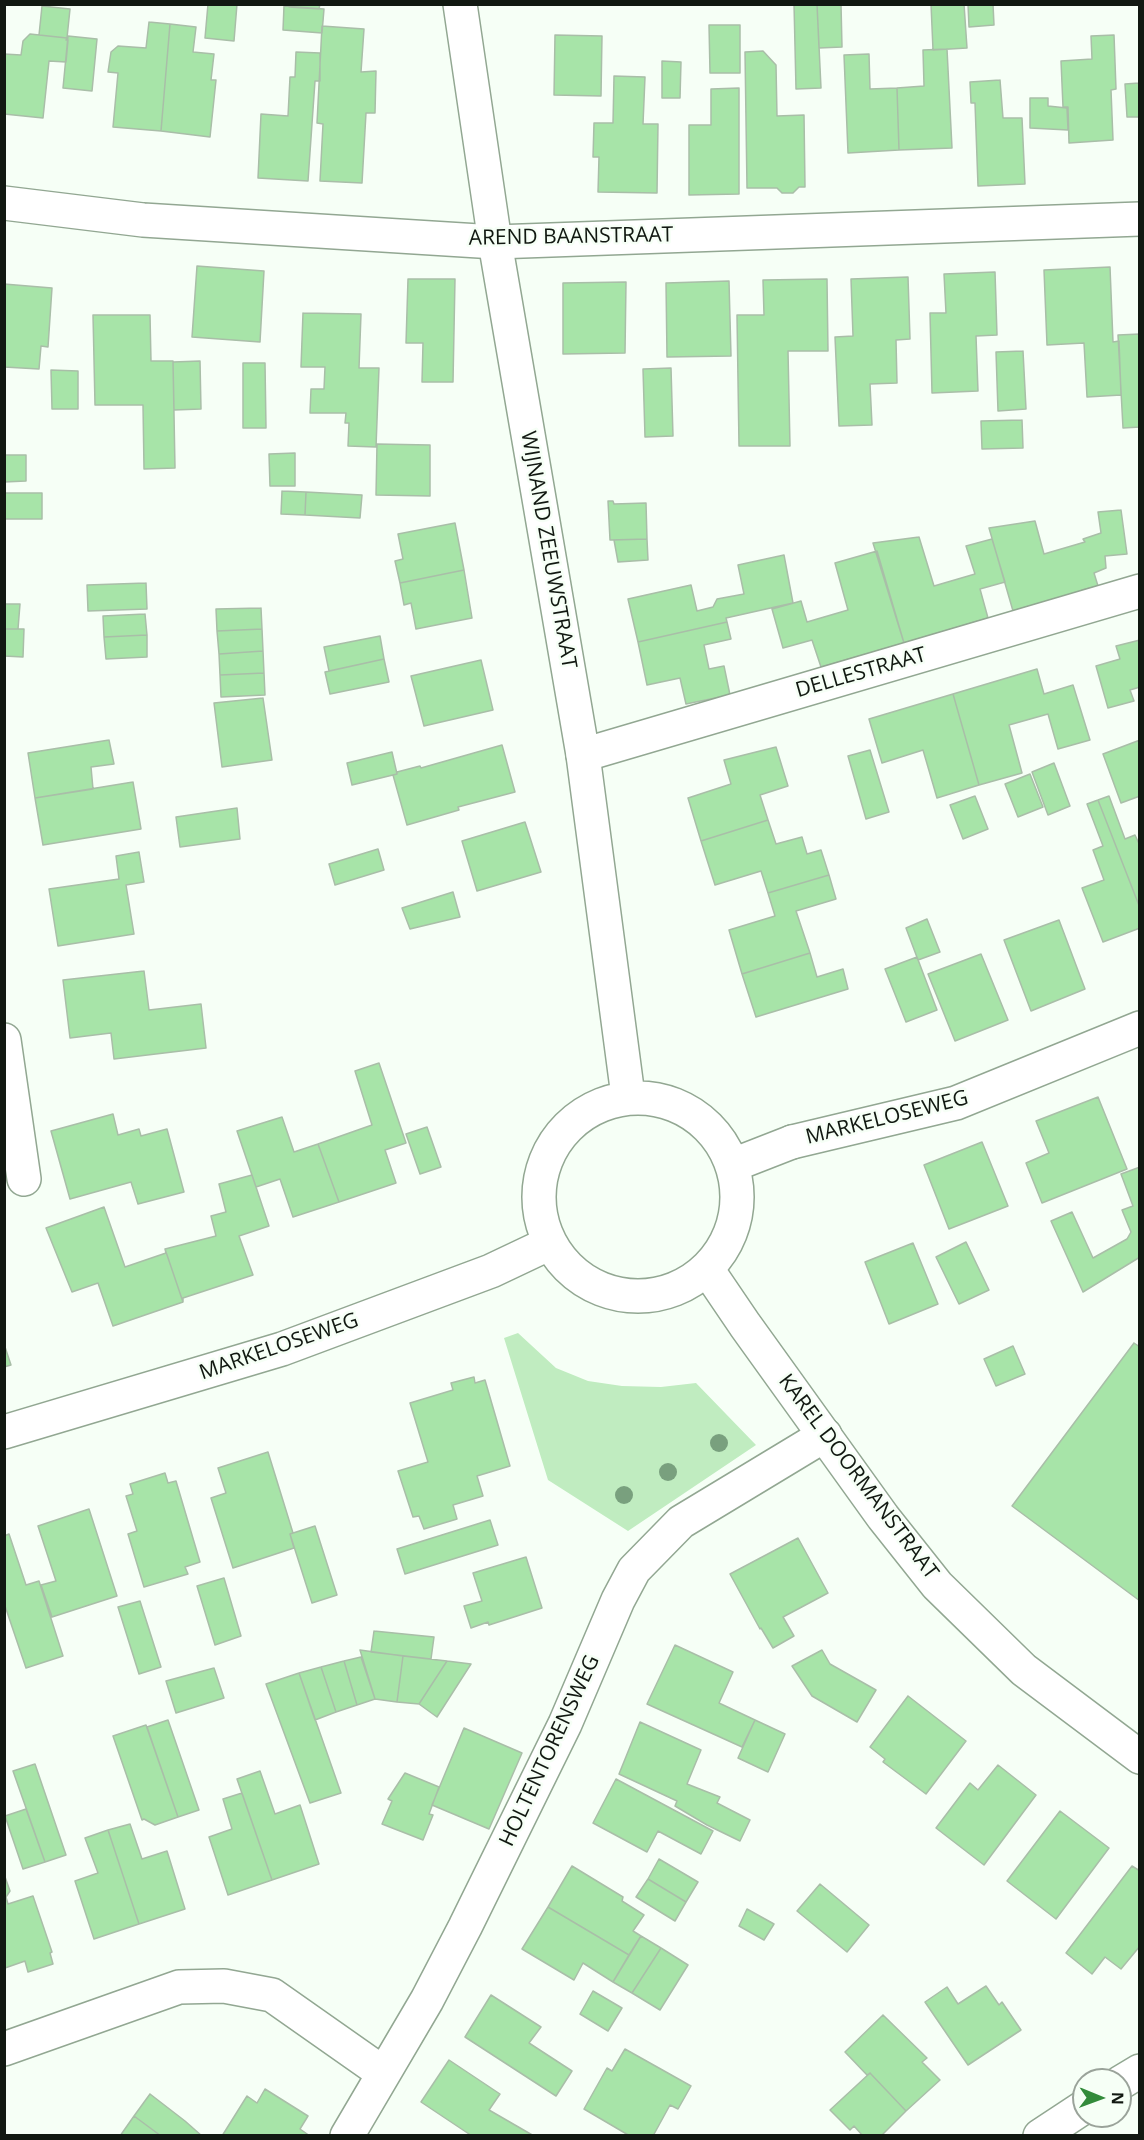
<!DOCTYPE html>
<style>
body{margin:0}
#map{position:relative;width:1144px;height:2140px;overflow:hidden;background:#f6fff6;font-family:"Open Sans",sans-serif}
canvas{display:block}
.frame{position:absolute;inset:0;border:6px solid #111811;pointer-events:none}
.north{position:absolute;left:1072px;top:2068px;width:60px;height:60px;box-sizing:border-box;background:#f6fff6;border:2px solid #9aa39a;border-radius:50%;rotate:91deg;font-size:16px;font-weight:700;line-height:24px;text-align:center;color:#111811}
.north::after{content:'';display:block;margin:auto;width:21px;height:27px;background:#338b3b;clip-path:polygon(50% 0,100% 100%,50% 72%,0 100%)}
</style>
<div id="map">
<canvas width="1144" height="2140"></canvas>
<div class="frame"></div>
<div class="north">N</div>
</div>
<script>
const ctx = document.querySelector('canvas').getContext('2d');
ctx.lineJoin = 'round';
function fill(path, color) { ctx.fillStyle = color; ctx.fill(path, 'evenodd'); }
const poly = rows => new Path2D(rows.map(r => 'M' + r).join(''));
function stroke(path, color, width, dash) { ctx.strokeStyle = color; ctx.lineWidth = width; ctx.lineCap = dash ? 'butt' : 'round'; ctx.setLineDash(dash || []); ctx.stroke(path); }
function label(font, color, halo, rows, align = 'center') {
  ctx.font = font + ' "Open Sans",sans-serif'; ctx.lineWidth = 5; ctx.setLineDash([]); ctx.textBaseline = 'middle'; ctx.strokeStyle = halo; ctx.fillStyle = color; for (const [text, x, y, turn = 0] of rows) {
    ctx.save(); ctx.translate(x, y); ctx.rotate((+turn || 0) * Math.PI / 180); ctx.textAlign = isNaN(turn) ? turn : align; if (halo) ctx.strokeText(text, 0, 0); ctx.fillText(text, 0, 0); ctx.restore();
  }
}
fill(poly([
 [518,1333,556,1368,588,1381,622,1386,661,1387,696,1383,756,1445,628,1531,548,1480,504,1338]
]), '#c0ecc0');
const building = poly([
 [208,4,237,4,234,41,205,38,208,4],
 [289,4,320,4,319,9,289,7,289,4],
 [794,4,817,4,821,88,796,89,794,4],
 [817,4,841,4,842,47,819,48,817,4],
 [931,4,964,4,967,48,933,50,931,4],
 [968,4,993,4,994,25,969,27,968,4],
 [42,6,70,9,67,38,39,35,42,6],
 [284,6,324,9,322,33,283,30,284,6],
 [149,22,170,24,161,131,113,127,118,73,108,72,111,52,118,46,146,48,149,22],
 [170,24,196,27,193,52,214,54,211,80,216,80,210,137,161,131,170,24],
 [709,25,740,25,740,73,710,73,709,25],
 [322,26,364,29,361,72,376,71,375,113,366,113,362,183,320,181,323,124,317,123,322,26],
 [30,34,67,38,66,40,68,40,66,62,49,61,43,118,4,114,4,54,21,55,23,41,30,34],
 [555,35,602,36,601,96,554,95,555,35],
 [1114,35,1116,89,1111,90,1113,140,1069,143,1068,107,1063,107,1061,61,1092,59,1091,36,1114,35],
 [68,36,97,39,92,91,63,88,68,36],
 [947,49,952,148,899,150,897,88,924,86,923,50,947,49],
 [763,51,776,65,777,116,804,115,805,187,799,187,793,193,782,193,777,188,747,188,745,52,763,51],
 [296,52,320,53,320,81,315,81,308,181,258,178,261,114,288,116,290,77,295,77,296,52],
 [869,54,870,89,897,88,899,150,848,153,844,55,869,54],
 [662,61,681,62,680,98,662,98,662,61],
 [614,76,645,77,643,124,658,124,657,193,598,192,599,157,593,157,594,123,613,123,614,76],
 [1000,80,1003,118,1022,118,1025,184,978,186,975,103,971,103,970,82,1000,80],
 [1139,81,1140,81,1140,117,1127,117,1125,84,1139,83,1139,81],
 [739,88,739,194,689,195,689,125,711,125,711,89,739,88],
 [1030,98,1048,98,1048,106,1067,108,1068,130,1030,128,1030,98],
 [197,266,264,271,260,342,192,337,197,266],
 [1110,267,1113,342,1119,341,1121,395,1087,397,1084,343,1047,345,1044,270,1110,267],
 [995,272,997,335,976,336,978,391,932,393,930,313,946,313,944,274,995,272],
 [908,277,910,339,896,340,897,383,870,384,872,425,839,426,835,337,853,336,851,279,908,277],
 [408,279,455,279,453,382,422,382,423,343,406,343,408,279],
 [827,279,828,351,788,351,790,446,739,446,737,315,764,315,763,280,827,279],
 [729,281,731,356,667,357,666,283,729,281],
 [626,282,625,353,563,354,563,283,626,282],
 [4,284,52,288,48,347,41,346,39,369,4,367,4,284],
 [303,313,361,314,359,368,379,368,376,447,348,446,349,423,345,423,346,413,310,413,311,389,324,389,325,367,301,367,303,313],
 [93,315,150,315,151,361,173,361,175,468,144,469,143,405,95,405,93,315],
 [1140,334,1140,427,1123,428,1118,335,1140,334],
 [1023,351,1026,409,998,411,996,352,1023,351],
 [200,361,201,409,174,410,173,362,200,361],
 [243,363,265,363,266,428,243,428,243,363],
 [671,368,673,436,645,437,643,369,671,368],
 [51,370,78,371,78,409,52,409,51,370],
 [1022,420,1023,448,982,449,981,421,1022,420],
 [377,444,430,445,430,496,376,495,377,444],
 [295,453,295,486,270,486,269,454,295,453],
 [4,455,26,455,26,481,4,482,4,455],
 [282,491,306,492,305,515,281,514,282,491],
 [306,492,362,495,360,518,305,515,306,492],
 [5,493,42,493,42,519,4,519,5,493],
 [608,501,613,501,614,504,646,503,647,539,610,540,608,501],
 [1121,510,1127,554,1105,556,1106,568,1094,573,1098,586,1082,590,1083,595,1057,602,1057,598,1013,611,989,528,1035,521,1044,554,1085,542,1083,539,1101,533,1098,512,1121,510],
 [455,523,464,570,400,583,395,561,403,559,398,534,455,523],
 [919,537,934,586,975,574,966,546,992,539,1005,582,980,589,988,618,904,643,873,543,919,537],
 [647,539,648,560,618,562,614,540,647,539],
 [877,551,904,643,821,667,812,640,783,648,772,609,801,601,807,622,848,610,835,563,877,551],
 [784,555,793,603,726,618,727,622,638,642,628,599,691,585,697,611,713,607,717,599,744,594,738,565,784,555],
 [464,570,472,618,416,629,411,603,404,605,400,583,464,570],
 [146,583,147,609,88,611,87,585,146,583],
 [4,604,20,604,18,629,4,629,4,604],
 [261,608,262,629,217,631,216,609,261,608],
 [145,614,147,635,104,637,103,616,145,614],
 [727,622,731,639,704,645,709,669,724,666,730,695,686,704,680,678,647,685,638,642,727,622],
 [4,629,24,629,23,657,4,656,4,629],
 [262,629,263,651,219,654,217,631,262,629],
 [147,635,147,657,106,659,104,637,147,635],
 [380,636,384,659,329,671,324,647,380,636],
 [1140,640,1140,687,1130,690,1134,701,1108,708,1096,666,1120,659,1116,646,1140,640],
 [263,651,264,673,220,675,219,654,263,651],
 [384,659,389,682,330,694,325,672,384,659],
 [481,660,493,710,424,726,411,676,481,660],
 [1037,669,1044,694,1073,685,1090,740,1058,749,1048,714,1009,725,1022,773,979,785,953,694,1037,669],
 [264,673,265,695,221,697,220,675,264,673],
 [953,694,979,785,937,798,923,750,882,763,869,719,953,694],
 [263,698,272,760,222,767,214,703,263,698],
 [109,740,114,764,91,767,93,789,35,798,28,753,109,740],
 [1140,740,1140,796,1121,803,1103,754,1140,740],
 [502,745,515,792,458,807,459,810,407,825,393,775,397,774,397,772,420,766,421,768,502,745],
 [776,747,788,786,760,795,768,820,701,841,688,798,731,784,724,760,776,747],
 [870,750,889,812,866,819,848,756,870,750],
 [392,752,397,774,352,785,347,763,392,752],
 [1054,763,1070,806,1048,815,1032,772,1054,763],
 [1030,774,1043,807,1018,817,1005,784,1030,774],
 [133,782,141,829,43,845,35,798,133,782],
 [975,796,988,829,963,839,950,805,975,796],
 [1109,796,1125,839,1135,835,1140,846,1140,908,1098,800,1109,796],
 [1098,800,1140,908,1140,928,1103,942,1082,888,1104,880,1093,850,1103,846,1087,804,1098,800],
 [237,808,240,839,180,847,176,817,237,808],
 [768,820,776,844,802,837,807,854,821,850,829,875,768,893,761,871,715,885,701,841,768,820],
 [525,822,541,872,477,891,462,841,525,822],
 [378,849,384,870,335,885,329,864,378,849],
 [139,852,144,882,126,885,134,934,58,946,49,889,119,879,116,856,139,852],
 [829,875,836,899,796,911,810,953,742,974,729,930,775,916,768,893,829,875],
 [453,892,460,917,410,929,402,908,453,892],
 [927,919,940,952,918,960,906,928,927,919],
 [1059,920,1085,989,1031,1011,1004,940,1059,920],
 [810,953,817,977,843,969,848,989,756,1017,742,974,810,953],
 [981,954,1008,1020,955,1041,928,974,981,954],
 [917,957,937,1010,906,1022,885,969,917,957],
 [144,971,149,1010,201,1004,206,1048,114,1059,111,1033,70,1038,63,980,144,971],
 [379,1063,406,1143,385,1150,396,1183,339,1202,318,1144,372,1125,355,1071,379,1063],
 [1098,1097,1127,1169,1042,1203,1026,1163,1049,1153,1036,1121,1098,1097],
 [113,1114,118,1135,139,1129,141,1136,167,1129,184,1192,138,1204,131,1182,70,1199,51,1131,113,1114],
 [282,1117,294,1152,318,1144,339,1202,293,1217,280,1179,256,1187,237,1131,282,1117],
 [427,1127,441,1167,420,1174,406,1134,427,1127],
 [982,1142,1008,1206,949,1229,924,1165,982,1142],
 [1140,1167,1140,1257,1083,1292,1051,1221,1072,1212,1093,1258,1127,1239,1131,1232,1122,1210,1133,1206,1121,1174,1140,1167],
 [252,1175,269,1226,239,1236,253,1275,183,1298,183,1302,165,1249,216,1236,211,1216,226,1212,219,1184,252,1175],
 [104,1207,125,1267,166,1253,165,1249,183,1302,113,1326,98,1283,72,1292,46,1228,104,1207],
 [966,1242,989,1290,959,1304,936,1257,966,1242],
 [913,1243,938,1304,889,1324,865,1262,913,1243],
 [1134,1343,1140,1347,1140,1601,1012,1506,1134,1343],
 [4,1344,11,1365,4,1367,4,1344],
 [1013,1346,1025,1374,996,1386,984,1359,1013,1346],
 [474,1377,475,1383,485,1380,510,1466,477,1476,483,1496,453,1505,457,1519,424,1529,419,1516,413,1517,398,1471,428,1462,410,1403,453,1390,451,1383,474,1377],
 [268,1452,293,1533,290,1534,294,1548,233,1568,211,1498,226,1493,218,1468,268,1452],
 [165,1473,168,1483,176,1481,200,1562,185,1567,188,1574,144,1587,128,1534,137,1531,126,1496,133,1494,130,1484,165,1473],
 [89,1509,117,1596,52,1617,41,1585,56,1581,38,1526,89,1509],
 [490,1520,498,1545,405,1574,397,1549,490,1520],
 [315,1526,337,1595,312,1603,290,1534,315,1526],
 [9,1534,26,1585,39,1581,63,1656,26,1668,4,1603,4,1536,9,1534],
 [798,1538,828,1593,783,1617,794,1636,773,1648,761,1628,760,1629,730,1574,798,1538],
 [526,1557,542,1608,489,1625,488,1622,471,1628,464,1606,482,1601,473,1573,526,1557],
 [224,1578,241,1636,215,1645,197,1586,224,1578],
 [140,1601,161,1667,139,1674,118,1607,140,1601],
 [374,1631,434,1637,431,1659,371,1652,374,1631],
 [675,1645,733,1672,719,1703,755,1720,742,1747,647,1704,675,1645],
 [360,1650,403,1656,397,1702,375,1699,360,1650],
 [822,1650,830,1664,876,1690,857,1722,812,1696,792,1666,822,1650],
 [403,1656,447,1661,419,1704,397,1702,403,1656],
 [361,1657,375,1699,357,1705,344,1661,361,1657],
 [344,1661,357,1705,336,1712,321,1667,344,1661],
 [447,1661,471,1664,437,1717,419,1704,447,1661],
 [321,1667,336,1712,315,1720,299,1673,321,1667],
 [214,1668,224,1698,176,1713,166,1681,214,1668],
 [299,1673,341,1793,310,1803,266,1684,299,1673],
 [908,1696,966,1741,926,1794,883,1762,885,1759,870,1747,908,1696],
 [168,1720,199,1810,178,1817,147,1727,168,1720],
 [755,1720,785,1734,768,1772,738,1758,755,1720],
 [640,1722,701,1750,687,1784,720,1797,717,1803,750,1820,740,1841,707,1825,675,1806,677,1801,619,1774,640,1722],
 [146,1725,178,1817,155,1825,144,1819,142,1820,113,1736,146,1725],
 [464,1728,522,1753,489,1829,432,1805,464,1728],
 [35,1764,66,1855,45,1862,13,1771,35,1764],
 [998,1765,1036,1795,984,1865,936,1828,970,1783,978,1790,998,1765],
 [260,1771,275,1814,300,1805,319,1864,272,1880,237,1779,260,1771],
 [405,1773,439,1787,429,1814,433,1815,423,1840,382,1824,392,1801,388,1799,405,1773],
 [616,1779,713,1831,701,1854,658,1831,647,1852,593,1823,616,1779],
 [242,1793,272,1880,228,1895,209,1837,232,1829,223,1799,242,1793],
 [26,1809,45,1862,23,1869,5,1816,26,1809],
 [1060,1811,1109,1848,1056,1919,1007,1881,1060,1811],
 [130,1824,142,1859,167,1851,185,1909,139,1924,108,1830,130,1824],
 [108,1830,139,1924,94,1939,75,1881,98,1873,85,1838,108,1830],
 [659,1859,698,1882,686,1902,648,1879,659,1859],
 [572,1866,623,1897,622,1901,644,1915,633,1931,641,1936,629,1955,548,1907,572,1866],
 [1132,1866,1140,1871,1140,1946,1121,1969,1105,1957,1092,1974,1066,1953,1132,1866],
 [4,1874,10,1891,6,1897,8,1904,33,1896,52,1952,50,1953,53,1964,28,1972,25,1961,5,1968,4,1874],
 [648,1879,686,1902,675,1921,636,1897,648,1879],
 [820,1884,869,1925,847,1952,797,1911,820,1884],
 [548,1907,629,1955,613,1982,583,1963,574,1980,522,1949,548,1907],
 [747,1909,774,1924,764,1940,739,1926,747,1909],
 [641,1936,661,1948,632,1993,613,1982,641,1936],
 [661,1948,688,1965,660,2010,632,1993,661,1948],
 [986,1986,999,2005,1002,2002,1021,2030,968,2065,925,2002,947,1987,958,2004,986,1986],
 [593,1991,622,2008,608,2031,580,2014,593,1991],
 [491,1995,541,2027,529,2043,572,2071,556,2096,465,2037,491,1995],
 [883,2015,927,2058,922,2062,940,2080,906,2111,870,2073,867,2075,845,2052,883,2015],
 [625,2049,691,2086,678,2109,670,2105,653,2136,630,2136,584,2109,607,2068,612,2071,625,2049],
 [449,2060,500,2094,489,2110,534,2136,472,2136,421,2102,449,2060],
 [870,2073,906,2111,881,2136,863,2136,854,2126,850,2130,830,2110,870,2073],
 [265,2089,308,2116,300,2129,310,2136,222,2136,247,2096,257,2103,265,2089],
 [150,2094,185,2121,202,2136,161,2136,134,2116,150,2094],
 [134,2116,161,2136,120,2136,134,2116]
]);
fill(building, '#a7e4a8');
stroke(building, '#a9bea8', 1.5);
const minor = poly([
 [4,203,143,220,495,242,1140,219],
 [583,755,1140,591],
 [4,1040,24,1179],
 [792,1142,956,1103,1140,1028],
 [4,2049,179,1987,224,1986,272,1995,383,2073],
 [1120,2083,1140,2071],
 [347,2136,427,2000,465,1927,565,1724,618,1600,634,1570,681,1522,825,1435],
 [1040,2136,1084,2107]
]);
const major = poly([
 [460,4,495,242,583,755,628,1096],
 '539 1197a99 99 0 1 1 198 0a99 99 0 1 1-198 0Z',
 [733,1165,792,1142],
 [707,1269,745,1325,883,1517,937,1585,1024,1670,1140,1757],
 [4,1432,282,1349,491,1271,548,1244]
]);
stroke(minor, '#92a792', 36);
stroke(major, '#92a792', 36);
stroke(minor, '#fff', 33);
stroke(major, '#fff', 33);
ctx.fillStyle = '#79a07e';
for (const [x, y] of [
 [719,1443],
 [668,1472],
 [624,1495]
]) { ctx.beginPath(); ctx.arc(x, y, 9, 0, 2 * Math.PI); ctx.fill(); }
label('21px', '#111811', '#f6fff6', [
 ["AREND BAANSTRAAT",571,237,-1],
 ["WIJNAND ZEEUWSTRAAT",548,550,80],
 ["DELLESTRAAT",861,673,-16],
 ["MARKELOSEWEG",887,1118,-14],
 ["MARKELOSEWEG",279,1347,-19],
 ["KAREL DOORMANSTRAAT",858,1477,53],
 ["HOLTENTORENSWEG",550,1751,-65]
]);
</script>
